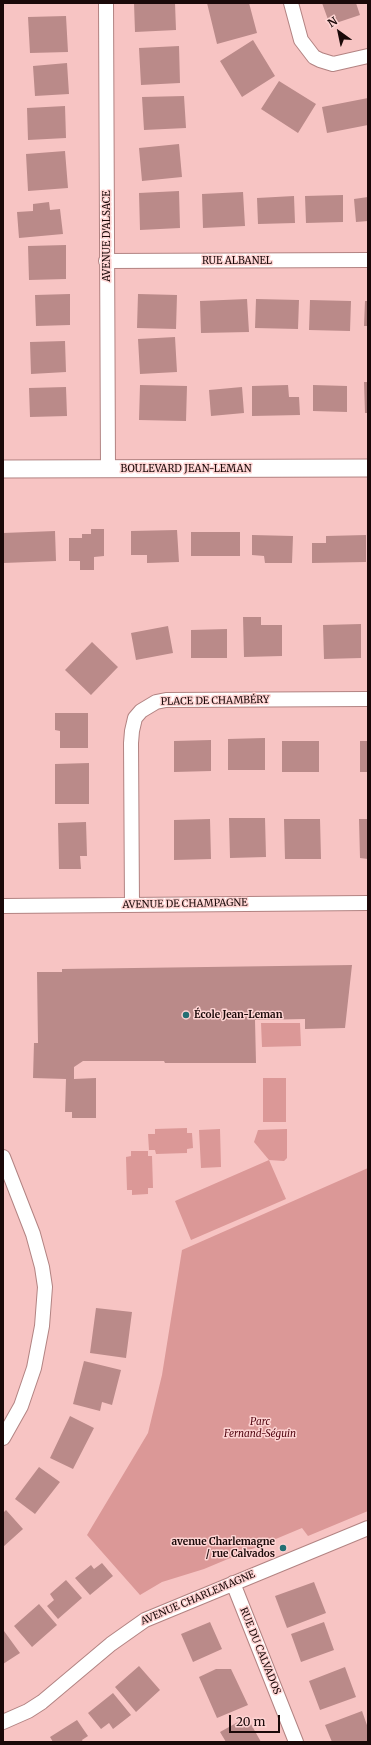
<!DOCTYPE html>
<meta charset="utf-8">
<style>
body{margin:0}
#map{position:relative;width:371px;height:1745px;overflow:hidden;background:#f7c4c3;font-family:Merriweather,serif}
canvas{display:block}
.frame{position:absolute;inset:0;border:4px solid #1a0909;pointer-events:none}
.north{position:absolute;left:319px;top:12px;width:40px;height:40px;-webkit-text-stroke:3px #fed4d3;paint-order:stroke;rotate:327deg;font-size:11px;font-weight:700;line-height:16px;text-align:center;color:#1a0909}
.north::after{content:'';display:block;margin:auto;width:14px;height:18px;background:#1a0909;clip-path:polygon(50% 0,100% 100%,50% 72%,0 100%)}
.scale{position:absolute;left:229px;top:1715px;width:51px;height:18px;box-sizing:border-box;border:2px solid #1a0909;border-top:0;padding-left:5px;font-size:12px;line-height:14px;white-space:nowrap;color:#1a0909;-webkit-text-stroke:3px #fed4d3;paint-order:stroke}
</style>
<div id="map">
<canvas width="371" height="1745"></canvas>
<div class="frame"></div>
<div class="north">N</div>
<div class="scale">20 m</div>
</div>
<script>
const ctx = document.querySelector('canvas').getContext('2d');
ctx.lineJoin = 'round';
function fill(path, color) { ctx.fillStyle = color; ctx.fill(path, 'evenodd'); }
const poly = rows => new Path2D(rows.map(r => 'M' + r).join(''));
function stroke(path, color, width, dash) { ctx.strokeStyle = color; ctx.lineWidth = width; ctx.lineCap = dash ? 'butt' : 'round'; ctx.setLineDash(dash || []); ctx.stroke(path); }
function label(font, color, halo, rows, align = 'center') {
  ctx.font = font + ' Merriweather,serif'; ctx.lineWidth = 3; ctx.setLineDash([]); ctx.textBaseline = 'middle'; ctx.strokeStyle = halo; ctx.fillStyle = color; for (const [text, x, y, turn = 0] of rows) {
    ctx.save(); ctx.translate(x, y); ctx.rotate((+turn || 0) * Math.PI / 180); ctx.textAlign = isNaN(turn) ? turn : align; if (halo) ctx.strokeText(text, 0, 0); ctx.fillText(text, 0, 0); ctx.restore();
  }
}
fill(poly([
 [261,1023,300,1023,301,1046,262,1047],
 [263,1078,286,1078,286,1122,263,1122],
 [187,1128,187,1133,192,1133,193,1148,187,1149,187,1153,156,1154,155,1150,149,1150,148,1134,155,1134,155,1129],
 [220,1129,221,1167,201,1168,199,1130],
 [287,1129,287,1158,284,1161,269,1160,286,1199,191,1240,175,1201,269,1160,254,1142,258,1130],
 [131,1151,148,1151,148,1156,152,1156,153,1188,148,1188,148,1194,132,1195,132,1190,127,1190,126,1157,131,1156],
 [368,1168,368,1511,308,1536,302,1528,204,1569,162,1582,140,1595,87,1535,148,1433,162,1375,182,1250]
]), '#db9897');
fill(poly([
 [134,3,175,3,176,30,135,32],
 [207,3,249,3,257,33,217,44],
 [322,3,356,3,360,15,330,25],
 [66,16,68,52,30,53,28,17],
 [253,40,275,76,242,97,220,61],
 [179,46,180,83,141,85,139,48],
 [67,63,69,94,35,96,33,66],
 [279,81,316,104,298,133,261,109],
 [184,96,186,128,144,130,142,97],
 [368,98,368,125,327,133,322,107],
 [65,106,66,138,28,140,27,108],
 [179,144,182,177,142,181,139,148],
 [65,151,68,188,28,191,26,154],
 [179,191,180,228,140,230,139,193],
 [243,192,245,226,203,228,202,194],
 [343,195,343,222,306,223,305,196],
 [294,196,295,223,258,224,257,198],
 [368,197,368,221,356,222,354,199],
 [49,202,50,210,60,209,63,234,19,238,17,212,33,211,33,204],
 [66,245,66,279,29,280,28,246],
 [70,294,70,325,36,326,35,295],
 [138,294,177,295,176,329,137,328],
 [247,299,249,332,201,333,200,301],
 [256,299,299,300,298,329,255,328],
 [310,300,351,301,350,331,309,330],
 [365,301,368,301,368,326,364,326],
 [175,337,177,372,140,374,138,339],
 [65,341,66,372,31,374,30,342],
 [364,382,368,382,368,413,365,413],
 [140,385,187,386,186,421,139,420],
 [288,385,289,397,299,397,300,415,252,416,252,386],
 [313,385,347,386,347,412,313,411],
 [66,387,67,416,30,417,29,388],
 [242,387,244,413,211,416,209,390],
 [91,529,104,529,104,556,94,557,94,570,80,570,80,561,69,561,69,538,82,538,82,534,91,534],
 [177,530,179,562,147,563,147,555,131,555,131,531],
 [55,531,56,561,3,563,3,533],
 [191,532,240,532,240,556,191,556],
 [252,535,293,536,292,563,265,563,264,556,252,555],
 [366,535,366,562,312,563,312,543,326,543,326,536],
 [243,617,261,617,261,625,282,625,282,656,244,657],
 [361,624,361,658,324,659,323,625],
 [168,626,173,653,136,660,131,633],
 [227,629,227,658,191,658,191,630],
 [92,642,118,667,91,695,65,670],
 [55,713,88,713,88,748,60,748,60,731,55,730],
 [265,738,265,770,228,770,228,739],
 [211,740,211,771,174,772,174,741],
 [282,741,319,741,319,772,282,772],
 [360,741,368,741,368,772,360,772],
 [89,763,89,804,55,804,55,764],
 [229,818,265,818,266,857,230,858],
 [210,819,211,859,174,860,174,820],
 [284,819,320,819,321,859,285,859],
 [359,819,368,819,368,859,360,858],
 [86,822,87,856,80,856,81,869,59,869,58,823],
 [352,965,345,1028,305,1029,305,1019,255,1020,256,1063,165,1063,164,1061,83,1061,74,1067,74,1079,96,1078,96,1118,72,1118,72,1112,65,1112,66,1079,33,1078,34,1043,38,1043,37,972,62,972,62,969],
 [96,1308,132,1312,126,1358,90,1353],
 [84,1361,121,1370,112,1405,102,1402,100,1411,73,1404],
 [70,1416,94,1428,73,1469,50,1458],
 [39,1467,60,1482,35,1514,15,1499],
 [6,1510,23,1529,3,1547,3,1513],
 [102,1563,113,1576,90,1595,75,1578,91,1565,94,1569],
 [66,1580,82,1598,58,1619,47,1606,54,1600,50,1594],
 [314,1582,326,1613,287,1628,275,1596],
 [39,1604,57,1625,32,1647,14,1626],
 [210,1622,222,1649,193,1662,181,1634],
 [324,1622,334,1650,301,1662,291,1634],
 [3,1631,4,1631,20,1653,3,1664],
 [139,1666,160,1690,136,1712,115,1687],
 [345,1667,356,1697,320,1710,309,1681],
 [216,1669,231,1669,248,1705,217,1718,199,1677],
 [113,1693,131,1715,113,1729,109,1723,101,1729,88,1713],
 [362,1711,368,1728,368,1742,332,1742,325,1725],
 [247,1717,261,1742,226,1742,220,1732],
 [77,1720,88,1736,82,1740,83,1742,53,1742,50,1737]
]), '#ba8a89');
const minor = poly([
 [106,3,108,469],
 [291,3,301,40,314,57,320,60,333,64,368,56],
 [106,261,368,260],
 [132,905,131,743,132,731,135,718,141,711,156,702,166,700,368,699],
 [3,906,368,903],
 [3,1157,33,1234,42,1267,45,1287,42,1326,34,1368,21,1406,3,1438],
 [233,1583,296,1742],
 [3,1722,28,1711,42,1702,111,1644,145,1620,368,1528]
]);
const tertiary = poly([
 [3,469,368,468]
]);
stroke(minor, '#b28382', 16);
stroke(tertiary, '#b28382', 19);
stroke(minor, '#fff', 14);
stroke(tertiary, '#fff', 17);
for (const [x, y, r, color] of [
 [186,1015,4,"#246f73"],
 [283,1548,4,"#246f73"]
]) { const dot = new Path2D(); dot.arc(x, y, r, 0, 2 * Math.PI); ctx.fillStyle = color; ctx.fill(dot); stroke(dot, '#fed4d3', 1.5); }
label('10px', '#1a0909', '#fed4d3', [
 ["AVENUE D'ALSACE",107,236,-90],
 ["RUE ALBANEL",237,261],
 ["BOULEVARD JEAN-LEMAN",186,469],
 ["PLACE DE CHAMBÉRY",215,701,-1],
 ["AVENUE DE CHAMPAGNE",185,904,-1],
 ["AVENUE CHARLEMAGNE",198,1598,-23],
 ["RUE DU CALVADOS",260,1651,68]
]);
label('bold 10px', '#1a0909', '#fed4d3', [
 ["École Jean-Leman",194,1015],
 ["avenue Charlemagne",275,1542,"right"],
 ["/ rue Calvados",275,1554,"right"]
], 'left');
label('italic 10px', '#540813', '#fed4d3', [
 ["Parc",260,1422],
 ["Fernand-Séguin",260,1434]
]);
</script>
